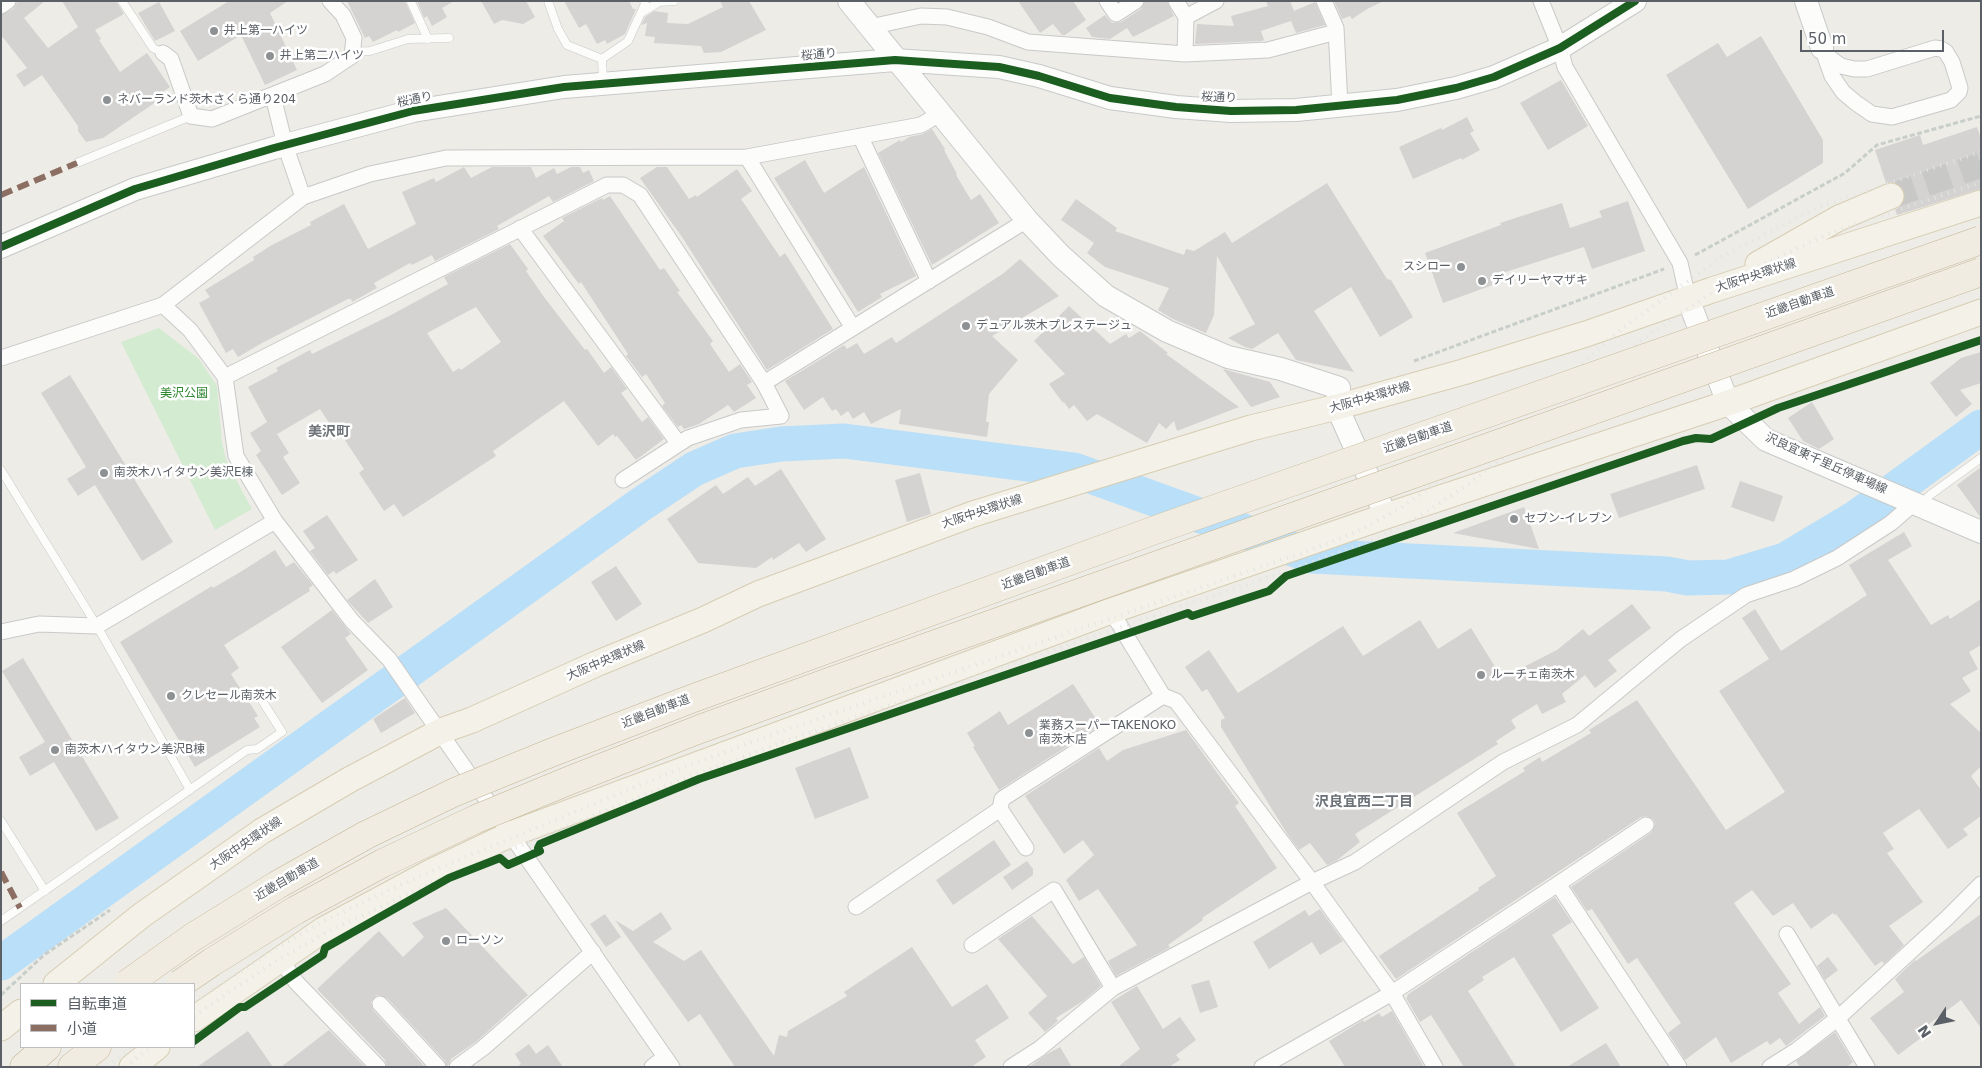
<!DOCTYPE html>
<meta charset="utf-8">
<style>
body{margin:0}
#map{position:relative;width:1982px;height:1068px;overflow:hidden;background:#edece7;font-family:"DejaVu Sans","Noto Sans JP",sans-serif}
canvas{display:block}
.frame{position:absolute;inset:0;border:2px solid #5b6066;pointer-events:none}
.legend{position:absolute;left:20px;top:983px;width:175px;height:65px;box-sizing:border-box;background:#fff;border:1px solid #bdbfc2;margin:0;padding:6px 9px;list-style:none;font-size:15px;color:#5b6066}
.legend li{display:flex;align-items:center;gap:10px;height:25px}
.legend b{width:25px;border:1px solid #bdbfc2}
.north{position:absolute;left:1912px;top:998px;width:50px;height:50px;-webkit-text-stroke:4px #fff;paint-order:stroke;rotate:236deg;font-size:14px;font-weight:700;line-height:20px;text-align:center;color:#5b6066}
.north::after{content:'';display:block;margin:auto;width:18px;height:22px;background:#5b6066;clip-path:polygon(50% 0,100% 100%,50% 72%,0 100%)}
.scale{position:absolute;left:1800px;top:30px;width:144px;height:22px;box-sizing:border-box;border:2px solid #5b6066;border-top:0;padding-left:6px;font-size:15px;line-height:18px;white-space:nowrap;color:#5b6066;-webkit-text-stroke:4px #fff;paint-order:stroke}
</style>
<div id="map">
<canvas width="1982" height="1068"></canvas>
<div class="frame"></div>
<ul class="legend">
<li><b style="height:6px;background:#1b5e20"></b>自転車道</li>
<li><b style="height:6px;background:#8d6e63"></b>小道</li>
</ul>
<div class="north">N</div>
<div class="scale">50 m</div>
</div>
<script>
const ctx = document.querySelector('canvas').getContext('2d');
ctx.lineJoin = 'round';
function fill(path, color) { ctx.fillStyle = color; ctx.fill(path, 'evenodd'); }
const poly = rows => new Path2D(rows.map(r => 'M' + r).join(''));
function stroke(path, color, width, dash) { ctx.strokeStyle = color; ctx.lineWidth = width; ctx.lineCap = dash ? 'butt' : 'round'; ctx.setLineDash(dash || []); ctx.stroke(path); }
function label(font, color, halo, rows, align = 'center') {
  ctx.font = font + ' "DejaVu Sans","Noto Sans JP",sans-serif'; ctx.lineWidth = 5; ctx.setLineDash([]); ctx.textBaseline = 'middle'; ctx.strokeStyle = halo; ctx.fillStyle = color; for (const [text, x, y, turn = 0] of rows) {
    ctx.save(); ctx.translate(x, y); ctx.rotate((+turn || 0) * Math.PI / 180); ctx.textAlign = isNaN(turn) ? turn : align; if (halo) ctx.strokeText(text, 0, 0); ctx.fillText(text, 0, 0); ctx.restore();
  }
}
fill(poly([
 [159,328,199,359,217,386,222,442,225,456,229,467,252,509,215,530,121,342]
]), '#d3ebd0');
stroke(poly([
 [1,963,640,505,694,469,735,451,781,444,844,441,1074,470,1312,556,1667,574,1688,578,1729,577,1785,560,1857,517,1981,427]
]), '#badff8', 35);
fill(poly([
 [18,1,45,1,24,18,48,48,78,27,62,1,116,1,124,14,95,30,101,39,99,40,120,72,147,53,170,87,154,98,156,102,103,138,86,142,78,131,78,126,42,75,24,87,16,75,27,68,1,35,1,15,13,9],
 [229,1,288,1,270,13,297,70,265,85,241,35,198,61,180,31],
 [347,1,405,1,415,23,398,32,397,30,373,42,369,36,365,38],
 [417,1,454,1,442,8,447,17,432,26,427,16,424,18],
 [481,1,526,1,535,17,523,24,502,20,494,24],
 [564,1,629,1,633,9,636,9,625,34,607,44,605,40,597,44,586,24,579,28],
 [720,1,749,1,766,30,721,52,704,53,701,46,654,43,655,37,645,36,647,23,641,25,645,17,654,11,668,13,667,23,688,24,723,7],
 [1018,1,1073,1,1086,20,1065,35,1062,35,1053,24,1040,33],
 [1145,1,1167,1,1174,16,1133,37,1127,28,1110,39,1092,37,1086,28,1105,15,1112,23,1121,22,1141,9],
 [1266,1,1290,1,1294,11,1315,2,1325,25,1296,33,1291,21,1261,31,1264,40,1262,41,1195,44,1197,24,1234,26,1231,16,1268,6],
 [1334,1,1384,1,1367,9,1352,19,1350,16,1342,19],
 [159,2,175,31,155,41,138,13],
 [1761,36,1823,140,1823,163,1748,209,1666,75,1718,43,1727,57],
 [1561,80,1588,126,1548,150,1520,103],
 [1467,117,1474,131,1470,133,1480,150,1462,160,1461,158,1413,179,1399,147,1441,128,1442,130],
 [1977,127,1981,139,1981,189,1897,215,1895,210,1903,204,1905,197,1904,191,1899,184,1893,182,1886,183,1875,150,1920,135,1923,145],
 [932,129,945,149,944,150,957,174,956,175,971,200,980,194,999,223,932,265,878,153,900,140,901,142,909,137,923,134],
 [805,160,824,193,864,167,916,276,880,294,882,297,858,312,774,178],
 [464,167,471,178,492,167,531,167,536,178,554,168,557,174,571,167,580,167,583,173,589,170,594,181,553,202,549,196,497,226,499,229,435,261,432,255,412,265,410,263,374,283,377,288,352,302,351,299,348,299,262,343,238,357,233,349,226,353,199,303,210,297,205,290,254,260,253,257,272,245,311,225,310,222,344,204,368,249,416,224,402,192,434,178,436,182],
 [657,167,667,167,689,199,696,195,697,197,737,169,752,191,741,199,780,257,785,253,833,329,767,370,682,237,640,178],
 [1327,183,1387,279,1391,280,1413,317,1380,337,1351,287,1314,311,1354,372,1296,360,1278,333,1252,349,1245,347,1228,338,1255,324,1217,256,1214,315,1206,333,1173,319,1158,310,1169,288,1105,267,1087,253,1094,243,1061,220,1076,199,1117,228,1115,231,1184,255,1186,249,1194,251,1225,232,1232,243],
 [610,196,660,270,664,268,680,291,677,292,713,341,710,344,729,372,740,364,752,382,747,385,756,398,734,412,728,405,699,424,684,429,681,425,678,427,662,406,665,403,646,374,642,377,626,356,628,354,581,282,579,284,543,236,564,221,562,218,602,198,603,200],
 [1628,201,1645,251,1592,269,1584,247,1490,277,1493,285,1443,303,1425,253,1501,225,1500,223,1562,203,1570,228,1602,217,1599,211],
 [510,244,528,269,526,271,544,297,585,350,587,349,604,373,611,367,627,389,621,393,642,422,648,417,664,439,636,460,617,436,615,437,613,434,598,446,564,401,493,451,496,456,403,517,394,504,384,511,359,473,364,469,335,425,332,427,320,409,277,434,289,453,283,457,300,483,282,495,256,455,261,451,250,433,267,422,248,387,278,371,276,368,310,350,312,354,391,315,448,284,444,277],
 [476,307,501,342,461,370,459,368,453,372,427,333],
 [1020,259,1059,296,992,336,1018,360,989,394,986,422,989,422,987,437,899,424,901,409,871,424,864,412,853,419,848,411,841,416,836,409,832,411,823,397,804,410,785,381,844,345,847,349,857,343,864,354,892,337,896,343,1004,273],
 [1069,306,1110,344,1126,334,1129,338,1140,331,1168,353,1166,354,1239,407,1177,431,1174,421,1166,429,1159,423,1147,443,1097,414,1087,421,1074,405,1069,409,1064,402,1063,403,1049,384,1065,374,1034,341],
 [1981,352,1981,383,1960,390,1972,404,1956,417,1930,383,1961,358],
 [1223,369,1270,382,1280,397,1251,407],
 [70,375,173,542,142,561,95,485,78,496,67,479,86,467,41,393],
 [1812,402,1834,439,1819,449,1803,441,1788,418],
 [1697,465,1705,489,1619,518,1610,494],
 [1981,467,1981,518,1957,485],
 [781,469,826,539,806,552,799,543,773,560,772,557,756,568,698,563,667,519,716,485,723,494,748,477,755,486],
 [920,473,931,514,907,522,895,480],
 [1740,481,1783,496,1774,522,1731,507],
 [1524,507,1539,549,1453,533],
 [327,515,358,560,336,574,334,571,328,575,310,551,315,548,303,531],
 [1904,532,1912,546,1888,560,1931,625,1948,615,1950,619,1981,599,1981,645,1969,652,1978,669,1962,678,1971,691,1950,704,1981,733,1981,766,1971,776,1981,790,1981,816,1963,829,1968,835,1948,849,1919,809,1883,833,1894,849,1887,853,1923,902,1889,926,1904,945,1884,964,1882,961,1875,966,1836,914,1834,915,1833,913,1811,929,1793,903,1773,916,1752,890,1734,903,1791,984,1778,993,1799,1024,1820,1007,1825,1016,1786,1046,1780,1038,1770,1045,1767,1041,1731,1063,1716,1037,1685,1060,1668,1033,1681,1023,1637,958,1628,964,1592,909,1587,911,1571,887,1652,832,1655,824,1653,819,1646,816,1641,817,1396,979,1379,956,1479,890,1478,888,1496,876,1457,813,1525,771,1523,768,1540,757,1542,762,1591,733,1589,730,1637,700,1726,830,1785,792,1719,691,1769,659,1742,618,1755,609,1781,651,1867,595,1849,565],
 [275,550,286,567,294,562,313,585,309,588,310,591,224,645,239,668,231,674,258,716,254,718,260,727,195,767,120,642,212,586,213,588,242,571],
 [616,566,642,604,616,621,591,582],
 [375,579,393,607,368,623,347,600],
 [1632,604,1651,628,1608,660,1617,671,1595,688,1585,675,1562,694,1566,702,1542,714,1537,704,1511,720,1516,728,1496,741,1498,744,1355,834,1360,842,1336,861,1327,865,1310,843,1299,850,1288,835,1221,727,1221,720,1225,718,1207,689,1202,692,1185,667,1209,650,1238,693,1343,626,1363,656,1420,620,1438,649,1471,628,1502,678,1557,650,1583,629,1589,636],
 [332,610,351,634,345,638,368,670,322,703,281,647],
 [23,658,119,818,96,831,54,762,30,776,19,757,45,742,2,671],
 [1073,684,1100,725,999,790,973,747,975,746,967,733,1000,711,1008,725],
 [405,698,415,713,381,733,373,719],
 [1186,730,1239,803,1235,806,1277,868,1202,918,1203,920,1168,945,1170,947,1167,949,1116,976,1108,961,1137,945,1098,889,1079,901,1066,880,1094,855,1083,840,1064,854,1025,796,1099,748,1107,761,1123,750],
 [850,747,869,798,815,819,795,768],
 [994,840,1011,865,953,905,936,880],
 [1027,861,1033,869,1033,875,1012,890,1003,877],
 [1555,897,1572,922,1552,935,1599,1008,1561,1032,1514,957,1482,977,1484,980,1468,991,1516,1067,1464,1067,1431,1015,1420,1022,1406,998,1408,996,1407,995],
 [446,908,528,995,477,1041,451,1059,447,1067,445,1061,387,998,377,995,371,1002,373,1010,425,1067,387,1067,385,1060,317,989,379,931,403,957,424,937,412,923],
 [1320,909,1343,941,1320,955,1312,942,1269,969,1253,942,1305,910,1309,916],
 [661,912,672,929,653,942,684,961,701,950,774,1056,779,1035,787,1037,788,1031,847,996,844,992,912,947,952,1007,987,984,1009,1018,975,1040,986,1057,971,1067,735,1067,700,1014,688,1022,615,920,633,931],
 [605,914,621,937,606,947,590,924],
 [1981,914,1981,1028,1961,1000,1921,1030,1925,1035,1898,1055,1870,1018,1904,992,1895,979,1915,960,1916,961],
 [1032,916,1073,964,1084,957,1101,986,1083,1001,1056,1018,1058,1021,1045,1032,1028,1013,1047,996,998,939],
 [1828,957,1838,970,1825,980,1817,966],
 [1209,980,1218,1007,1200,1013,1191,985],
 [1137,986,1163,1029,1180,1017,1196,1040,1176,1055,1180,1060,1169,1067,1118,1067,1140,1049,1111,1002],
 [1392,1011,1424,1067,1345,1067,1329,1041,1363,1020,1364,1022,1379,1013,1382,1017],
 [329,1030,365,1067,281,1067],
 [248,1031,273,1067,197,1067],
 [1835,1032,1853,1062,1847,1067,1800,1067,1796,1061],
 [1606,1043,1621,1067,1567,1067],
 [529,1044,536,1054,548,1045,563,1067,517,1067,521,1064,515,1054],
 [1060,1047,1072,1067,1029,1067,1047,1054]
]), '#d4d3d1');
stroke(poly([
 [1891,196,1981,165]
]), '#c8c9c7', 25, [25, 12]);
const lane = poly([
 [122,1,153,48,163,53],
 [548,1,558,29,567,45,602,59],
 [411,2,428,39],
 [641,13,659,2,674,1],
 [352,52,370,51,408,39,449,38],
 [602,59,628,41,645,4,644,1],
 [602,59,603,81],
 [77,163,191,116],
 [1,470,97,626,190,790],
 [1921,504,1930,495,1981,458],
 [1,821,45,891],
 [1,921,247,750,257,749,282,732,263,702]
]);
const street = poly([
 [1107,1,1116,14,1136,1],
 [1176,1,1186,17],
 [1324,1,1336,28,1340,106],
 [1541,1,1560,48,1565,67,1680,263,1688,299],
 [1,6,8,1],
 [870,27,921,16,947,17,988,27,1028,42,1185,54,1268,50,1336,32],
 [1822,48,1830,58,1841,66,1854,69,1867,69,1935,48,1941,49,1946,52,1952,62,1960,88,1959,92,1951,100,1892,117,1872,114,1856,103,1843,92,1832,76,1822,48],
 [163,53,171,59,191,116,212,119,325,74,352,56,354,38,343,15,330,1],
 [1185,54,1186,17,1216,1],
 [273,96,285,145,303,197],
 [860,136,929,281],
 [747,157,853,328],
 [520,228,679,444],
 [163,305,190,330,225,377,236,456,275,521,352,621,389,659,672,1067],
 [1,358,163,305,303,197,370,174,446,158,747,157,921,125,941,113],
 [225,377,607,185,623,185,640,195,764,383,781,416,741,420,688,438,623,480],
 [764,383,1027,220],
 [1111,611,1163,696,1176,701,1312,882,1392,993,1435,1067],
 [1,632,39,624,97,626,275,521],
 [1646,825,1558,884,1679,1067],
 [1026,848,1000,809,1002,799,1163,696],
 [856,907,1000,809],
 [1787,934,1867,1067],
 [972,945,1054,890,1113,988],
 [280,958,296,982,378,1067],
 [380,1004,438,1067],
 [457,1067,483,1048,593,952],
 [652,1067,665,1057],
 [1011,1067,1039,1049,1113,988,1312,882,1355,862,1503,762,1577,725,1681,639,1746,595,1794,579,1837,558,1891,523,1914,503],
 [1262,1067,1392,993,1558,884],
 [1770,1067,1797,1050,1838,1018,1947,918,1981,884]
]);
const secondary = poly([
 [849,1,1027,220,1061,256,1106,296,1167,331,1228,357,1281,369,1339,388,1337,407,1386,516],
 [1806,1,1822,48],
 [1,247,135,189,274,148,413,111,564,87,895,60,999,67,1039,76,1110,98,1176,107,1231,111,1296,110,1397,100,1456,88,1494,77,1560,48,1635,1],
 [1688,299,1728,403,1766,440,1981,532]
]);
const primary = poly([
 [1758,264,1839,218,1891,196],
 [56,984,142,915,262,831,349,780,441,731,472,720,596,664,703,620,758,594,973,514,1251,428,1337,407,1463,372,1586,334,1712,290,1981,203],
 [194,1019,323,930,431,872,511,834,1111,611,1386,516,1728,403,1981,312],
 [1,1028,21,1012],
 [132,1067,157,1047]
]);
const highway = poly([
 [24,1067,47,1047],
 [72,1067,97,1047]
]);
stroke(lane, '#c8c9c8', 9);
stroke(street, '#c8c9c8', 17);
stroke(secondary, '#c8cac9', 24);
stroke(primary, '#d7cdb2', 27);
stroke(highway, '#c5b593', 29);
stroke(poly([
 [1695,255,1845,173,1877,145,1981,116],
 [1414,361,1664,269],
 [1889,371,1981,340],
 [1,995,44,955,110,910]
]), '#c8ceca', 3, [5, 2.5]);
stroke(lane, '#fcfcfb', 8);
stroke(street, '#fcfcfb', 15);
stroke(secondary, '#fcfcfb', 22);
stroke(primary, '#f3f1e8', 25);
stroke(highway, '#f0ece1', 28);
stroke(poly([
 [194,1002,270,952,320,923,372,898,434,870,669,773,782,731,1302,553,1354,533,1399,509,1452,473,1497,439,1621,329,1723,256,1816,208,1981,152],
 [194,1016,276,961,325,933,440,879,673,783,786,741,1307,564,1359,545,1407,524,1463,488,1507,454,1638,342,1736,277,1828,234,1981,182],
 [108,1067,133,1047],
 [125,1067,151,1047]
]), '#e3e4e3', 4, [1, 6]);
const highwayBridge = poly([
 [127,984,193,937,277,885,366,835,455,792,553,752,691,699,1155,530,1981,240],
 [180,984,212,962,296,910,383,863,476,819,568,781,700,729,832,681,1981,272]
]);
stroke(highwayBridge, '#c5b593', 29, []);
stroke(highwayBridge, '#f0ece1', 28);
stroke(poly([
 [1,195,77,163],
 [1,872,20,908]
]), '#8d6e63', 6, [12, 6]);
stroke(poly([
 [1,247,135,189,274,148,413,111,564,87,895,60,999,67,1039,76,1110,98,1176,107,1231,111,1296,110,1397,100,1456,88,1494,77,1560,48,1635,1],
 [194,1041,240,1007,245,1007,323,955,325,948,449,878,500,858,508,865,540,851,538,848,540,844,699,779,1188,613,1192,616,1269,591,1286,576,1683,441,1696,438,1711,439,1778,408,1981,340]
]), '#1b5e20', 8);
for (const [x, y, r, color] of [
 [214,31,5,"#8e9193"],
 [270,56,5,"#8e9193"],
 [107,100,5,"#8e9193"],
 [1461,267,5,"#8e9193"],
 [1482,281,5,"#8e9193"],
 [966,326,5,"#8e9193"],
 [104,473,5,"#8e9193"],
 [1514,519,5,"#8e9193"],
 [1481,675,5,"#8e9193"],
 [171,696,5,"#8e9193"],
 [1029,733,5,"#8e9193"],
 [55,750,5,"#8e9193"],
 [446,941,5,"#8e9193"]
]) { const dot = new Path2D(); dot.arc(x, y, r, 0, 2 * Math.PI); ctx.fillStyle = color; ctx.fill(dot); stroke(dot, '#fff', 2); }
label('12px', '#5b6066', '#fff', [
 ["井上第一ハイツ",224,31],
 ["井上第二ハイツ",280,56],
 ["ネバーランド茨木さくら通り204",117,100],
 ["スシロー",1451,267,"right"],
 ["デイリーヤマザキ",1492,281],
 ["デュアル茨木プレステージュ",976,326],
 ["南茨木ハイタウン美沢E棟",114,473],
 ["セブン-イレブン",1524,519],
 ["ルーチェ南茨木",1491,675],
 ["クレセール南茨木",181,696],
 ["業務スーパーTAKENOKO",1039,726],
 ["南茨木店",1039,740],
 ["南茨木ハイタウン美沢B棟",65,750],
 ["ローソン",456,941]
], 'left');
label('12px', '#5b6066', '#fff', [
 ["桜通り",819,55,-5],
 ["桜通り",1219,98,2],
 ["桜通り",415,100,-12],
 ["大阪中央環状線",1756,276,-18],
 ["近畿自動車道",1800,303,-19],
 ["大阪中央環状線",1370,398,-16],
 ["近畿自動車道",1418,438,-19],
 ["沢良宜東千里丘停車場線",1826,464,24],
 ["大阪中央環状線",982,512,-18],
 ["近畿自動車道",1036,574,-20],
 ["大阪中央環状線",606,661,-23],
 ["近畿自動車道",656,712,-21],
 ["大阪中央環状線",246,844,-34],
 ["近畿自動車道",287,880,-30]
]);
label('12px', '#2c852f', '#fff', [
 ["美沢公園",184,394]
]);
label('bold 14px', '#6c7278', '#fff', [
 ["美沢町",329,432],
 ["沢良宜西二丁目",1364,802]
]);
</script>
